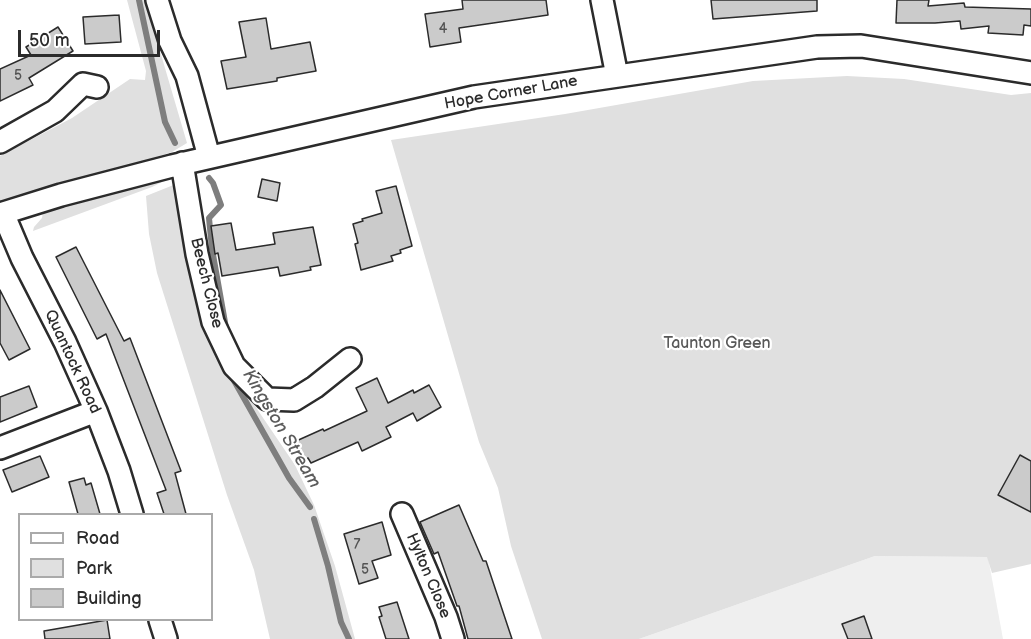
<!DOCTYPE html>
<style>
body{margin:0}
#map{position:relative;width:1031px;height:639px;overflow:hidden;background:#fff;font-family:"Balsamiq Sans",sans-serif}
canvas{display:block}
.legend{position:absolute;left:18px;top:513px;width:195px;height:108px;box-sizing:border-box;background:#fff;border:2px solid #aaa;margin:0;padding:8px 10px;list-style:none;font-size:18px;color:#2b2b2b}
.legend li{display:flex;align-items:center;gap:12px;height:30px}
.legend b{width:30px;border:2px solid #aaa}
.scale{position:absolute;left:18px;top:30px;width:142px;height:27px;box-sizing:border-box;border:3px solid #2b2b2b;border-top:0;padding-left:8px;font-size:18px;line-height:21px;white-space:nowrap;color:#2b2b2b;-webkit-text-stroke:4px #fff;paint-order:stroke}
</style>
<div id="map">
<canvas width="1031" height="639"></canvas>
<ul class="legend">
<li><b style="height:8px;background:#fff"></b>Road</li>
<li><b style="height:16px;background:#e0e0e0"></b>Park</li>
<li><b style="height:16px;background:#cbcbcb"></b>Building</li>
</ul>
<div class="scale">50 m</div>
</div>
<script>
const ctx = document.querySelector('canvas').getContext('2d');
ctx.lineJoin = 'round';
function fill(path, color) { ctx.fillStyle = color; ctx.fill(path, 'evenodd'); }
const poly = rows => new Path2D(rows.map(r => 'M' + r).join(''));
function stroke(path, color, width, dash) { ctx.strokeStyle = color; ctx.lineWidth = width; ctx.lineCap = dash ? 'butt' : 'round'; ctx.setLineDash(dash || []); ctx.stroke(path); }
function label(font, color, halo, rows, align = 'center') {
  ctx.font = font + ' "Balsamiq Sans",sans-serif'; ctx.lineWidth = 4.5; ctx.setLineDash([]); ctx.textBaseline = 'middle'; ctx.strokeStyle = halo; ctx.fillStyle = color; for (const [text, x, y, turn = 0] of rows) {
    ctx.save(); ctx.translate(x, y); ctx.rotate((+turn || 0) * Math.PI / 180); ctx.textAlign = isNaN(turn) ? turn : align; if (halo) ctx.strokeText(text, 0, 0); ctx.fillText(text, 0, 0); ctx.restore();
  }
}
fill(poly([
 [875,556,988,557,1003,639,639,639]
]), '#efefef');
fill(poly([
 [127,0,145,0,187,143,172,152,0,206,0,156,72,118,130,79,145,80,146,71],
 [847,76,904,79,1011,95,1031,93,1031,564,992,573,987,557,875,556,639,639,542,639,511,546,498,488,479,442,391,140,565,114,753,81],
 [164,177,164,181,152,187,33,231,34,227,42,218,43,212,152,179],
 [181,182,209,332,253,403,295,465,314,505,335,566,355,639,270,639,254,570,227,495,157,273,149,234,146,196]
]), '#e0e0e0');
stroke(poly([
 [139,0,165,122,175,143],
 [209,178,213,183,221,205,209,218,212,249,226,328],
 [232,377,289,478,310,507],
 [314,519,328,566,341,622,349,639]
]), '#7e7e7e', 6);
const building = poly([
 [462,0,546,0,548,15,459,28,461,42,430,47,425,14,463,9,462,0],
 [711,0,817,0,817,11,713,19,711,0],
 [897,0,929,0,928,6,964,3,965,7,1031,9,1031,26,1024,25,1023,35,988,33,989,26,961,29,960,21,935,23,896,23,897,0],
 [119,15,121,42,85,44,83,17,119,15],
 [266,18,271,49,310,42,316,71,277,78,277,81,227,89,221,61,246,57,239,22,266,18],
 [58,27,73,51,29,78,33,85,0,101,0,69,31,55,26,47,58,27],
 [262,179,280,183,277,201,258,197,262,179],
 [396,186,412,246,400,250,401,253,391,256,393,261,361,270,355,244,358,243,353,224,363,221,362,219,382,213,376,191,396,186],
 [231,223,236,250,275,244,273,233,313,227,321,265,310,267,311,270,280,276,278,267,222,276,218,253,215,254,211,226,231,223],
 [76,247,124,341,130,338,181,471,175,473,186,514,164,514,157,493,166,490,106,334,97,339,56,257,76,247],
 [0,290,30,349,9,360,0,343,0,290],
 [377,378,388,403,413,390,414,393,429,385,441,407,417,421,413,413,386,427,391,437,362,451,358,442,311,463,308,458,303,461,294,442,323,429,324,431,367,411,356,388,377,378],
 [29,386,37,407,0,422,0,397,29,386],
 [1020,455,1031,461,1031,512,998,495,1020,455],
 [40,456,49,477,12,492,3,470,40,456],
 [84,478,86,485,91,483,100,514,78,514,69,482,84,478],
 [459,505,483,561,486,561,512,639,468,639,459,606,457,606,438,552,434,554,420,522,459,505],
 [382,522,391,555,372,561,378,578,359,584,344,534,382,522],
 [397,602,409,639,386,639,379,617,382,616,379,607,397,602],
 [864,616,872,639,848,639,842,624,864,616],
 [107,620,110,639,45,639,44,631,107,620]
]);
fill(building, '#cbcbcb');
stroke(building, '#2b2b2b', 1.5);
const minor = poly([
 [157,0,170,41,187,76,209,157],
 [602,0,617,76],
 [0,142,55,111,83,84,97,87],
 [182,163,197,254,213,322,234,366,267,399,294,400,315,387,350,359],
 [3,213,22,258,65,342,96,411,119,471,132,514],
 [0,214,61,195,172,166,474,97,817,47,861,46,1031,73],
 [0,448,96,411],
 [402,514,446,617,453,639],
 [160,620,166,639]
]);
stroke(minor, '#2b2b2b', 26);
stroke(minor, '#fff', 21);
label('14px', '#535353', null, [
 ["4",443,29],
 ["5",18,76],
 ["7",357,545],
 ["5",365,570]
]);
label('16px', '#2b2b2b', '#fff', [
 ["Hope Corner Lane",511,93,-10],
 ["Beech Close",206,283,76],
 ["Quantock Road",72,362,65],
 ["Hylton Close",428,576,67]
]);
label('16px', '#585858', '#fff', [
 ["Taunton Green",717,344]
]);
label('italic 18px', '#5c5c5c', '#fff', [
 ["Kingston Stream",281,429,59]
]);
</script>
